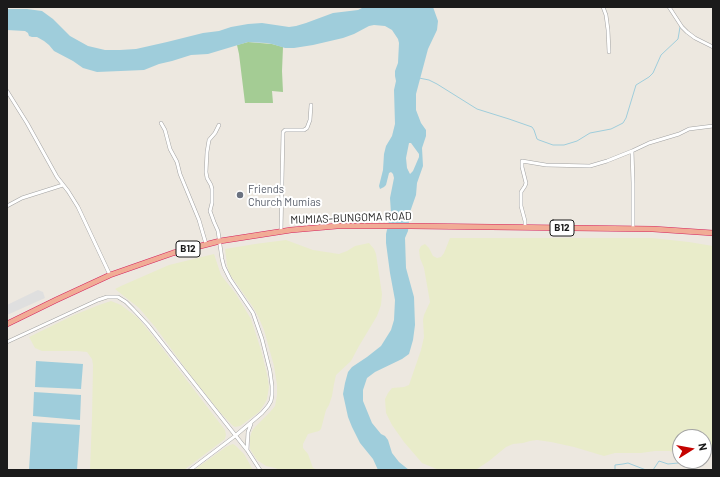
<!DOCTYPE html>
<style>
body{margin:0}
#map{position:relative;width:720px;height:477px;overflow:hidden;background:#ede8e0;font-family:Barlow,sans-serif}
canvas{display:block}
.frame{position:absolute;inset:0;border:8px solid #1b1b1b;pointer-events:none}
.north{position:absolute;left:672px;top:429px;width:40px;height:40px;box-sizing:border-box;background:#fff;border:1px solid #a4a4a4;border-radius:50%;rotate:79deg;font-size:11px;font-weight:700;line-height:16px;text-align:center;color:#1b1b1b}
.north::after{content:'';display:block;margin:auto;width:14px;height:18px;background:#c50300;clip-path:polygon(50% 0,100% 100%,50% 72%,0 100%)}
</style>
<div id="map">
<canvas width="720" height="477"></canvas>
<div class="frame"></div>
<div class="north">N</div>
</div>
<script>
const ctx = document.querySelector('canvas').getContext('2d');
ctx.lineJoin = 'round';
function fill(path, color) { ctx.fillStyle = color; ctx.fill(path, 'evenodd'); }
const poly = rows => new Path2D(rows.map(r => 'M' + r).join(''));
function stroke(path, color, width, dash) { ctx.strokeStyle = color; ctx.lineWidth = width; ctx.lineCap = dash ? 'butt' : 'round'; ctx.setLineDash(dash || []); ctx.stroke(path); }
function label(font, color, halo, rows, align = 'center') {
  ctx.font = font + ' Barlow,sans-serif'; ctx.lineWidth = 4; ctx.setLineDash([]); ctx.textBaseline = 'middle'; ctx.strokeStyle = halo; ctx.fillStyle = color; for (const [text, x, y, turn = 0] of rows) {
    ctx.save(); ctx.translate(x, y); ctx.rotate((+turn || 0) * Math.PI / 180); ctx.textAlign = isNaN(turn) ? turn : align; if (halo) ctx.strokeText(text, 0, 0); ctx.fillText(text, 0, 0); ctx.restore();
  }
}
fill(poly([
 [450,238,652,238,689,242,713,246,713,448,704,449,704,437,680,437,680,458,673,452,669,451,655,451,641,453,615,453,604,456,574,447,551,442,537,440,530,441,523,443,513,444,506,447,489,461,477,469,471,470,439,470,422,463,404,442,392,425,386,413,385,399,388,393,392,388,404,387,409,385,421,350,424,337,423,320,424,315,430,302,424,268,420,258,419,250,421,246,425,244,429,248,433,256,437,258,441,257,444,253],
 [286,240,313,250,339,254,347,251,355,246,369,243,374,249,376,254,382,294,381,305,377,316,359,346,351,361,336,375,334,384,332,396,329,405,326,410,321,429,319,431,308,434,303,444,303,448,308,454,313,468,316,469,321,469,323,470,280,470,275,468,266,466,257,460,250,449,250,437,252,431,255,427,270,412,275,406,277,395,277,385,274,366,264,330,258,316,253,307,229,273,227,265,225,249,255,244],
 [214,254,221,275,236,294,251,319,261,350,267,374,269,387,267,399,265,403,259,412,243,424,240,426,235,427,232,425,219,411,188,372,156,328,139,308,115,289,121,286,169,265],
 [111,301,121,305,138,318,152,335,225,430,226,435,225,439,184,470,90,470,92,418,93,365,92,359,87,352,77,351,42,351,35,348,29,337,74,315,99,305],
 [233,444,236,446,244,454,253,470,194,470,226,447,230,445]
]), '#e9ecca');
fill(poly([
 [248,42,272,44,283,47,282,71,283,92,272,91,273,103,245,103,239,54,237,45]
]), '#a4cc94');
fill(poly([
 [38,290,43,292,45,298,7,315,7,305]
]), '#dfdfdf');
fill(poly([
 [364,7,433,7,438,21,437,30,428,49,416,94,416,110,421,123,426,130,426,136,422,148,423,166,417,183,416,195,410,212,408,231,405,238,406,268,414,297,415,325,413,340,409,354,402,359,375,372,367,378,363,390,363,401,372,423,381,434,385,436,388,440,392,453,399,462,409,470,378,470,373,459,360,443,352,427,348,417,343,394,345,383,348,372,352,367,367,357,381,346,391,330,394,320,395,300,390,273,386,243,386,234,391,213,390,198,394,178,393,174,391,172,389,173,386,185,384,187,380,189,379,186,383,170,384,154,386,146,392,136,395,124,394,90,396,81,395,76,395,71,398,63,399,43,398,39,392,30,385,26,374,25,369,26,354,34,343,38,313,45,294,48,285,48,272,44,266,43,248,42,208,54,191,55,172,61,159,64,144,70,97,72,83,68,73,61,54,51,49,45,44,41,37,37,32,37,29,36,28,33,25,31,7,30,7,9,27,9,42,11,53,19,70,36,88,46,105,50,120,50,136,49,167,42,203,33,219,31,231,27,248,24,262,23,289,27,296,26,306,23,333,13,358,10],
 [409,143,411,143,419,154,419,157,413,171,410,174,407,168,406,158],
 [36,361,83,364,81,389,35,387],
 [34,392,81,395,80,420,33,416],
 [32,422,80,425,77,470,29,470]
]), '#9fcddb');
stroke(poly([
 [419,78,429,80,437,84,477,109,509,119,532,127,534,130,537,139,539,140,553,145,564,145,577,141,590,133,611,129,623,123,626,118,636,85,649,77,653,73,661,55,678,39,680,27],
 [704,451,713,450],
 [615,470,615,465,623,464,628,463,646,470],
 [653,470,659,461,668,464,678,463,685,461]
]), '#9fcddb', 1);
const minor = poly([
 [603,7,606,15,608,30,609,52],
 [669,7,682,27,687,32,695,38,713,47],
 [7,91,27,123,57,177,68,191,78,207,110,275],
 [161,123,165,130,170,149,177,162,180,174,199,220,206,244],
 [7,206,22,198,63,185],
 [525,227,525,221,521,206,521,192,525,186,526,183,522,167,522,161,546,165,590,166,607,161,632,151],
 [633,229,633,183,632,151,649,143,679,134,689,129,713,126],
 [281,231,283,132,285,130,304,130,307,128,310,120,311,105],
 [7,342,98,300,107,297,118,297,126,302,133,309,148,325,247,450,260,470],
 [247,450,248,432,251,424],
 [190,470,235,436,262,413,268,406,271,401,272,395,272,386,270,371,262,339,253,313,230,279,224,267,222,259,218,231,214,222,210,211,212,203,212,189,211,185,207,178,206,172,207,152,209,140,215,133,219,125]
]);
const trunk = poly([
 [7,324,56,300,110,275,173,253,220,241,291,230,337,226,411,226,653,229,713,233]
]);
stroke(minor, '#a2a2a2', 4);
stroke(trunk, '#d5225d', 6);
stroke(minor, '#fff', 3);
stroke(trunk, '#f1ac96', 5);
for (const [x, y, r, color] of [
 [240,195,4,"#6b7280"]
]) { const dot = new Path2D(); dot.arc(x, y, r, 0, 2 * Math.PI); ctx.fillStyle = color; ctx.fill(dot); stroke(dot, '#fff', 1.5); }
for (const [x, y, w] of [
 [562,228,24],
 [188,249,24]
]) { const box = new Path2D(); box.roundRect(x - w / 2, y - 8, w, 16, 3); ctx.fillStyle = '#fff'; ctx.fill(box); stroke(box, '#1b1b1b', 1); }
label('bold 10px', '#1b1b1b', null, [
 ["B12",562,228],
 ["B12",188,249]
]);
label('11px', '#5b616d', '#fff', [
 ["Friends",248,189],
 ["Church Mumias",248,202]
], 'left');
label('11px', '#1b1b1b', '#fff', [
 ["MUMIAS-BUNGOMA ROAD",351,218,-2]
]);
</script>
